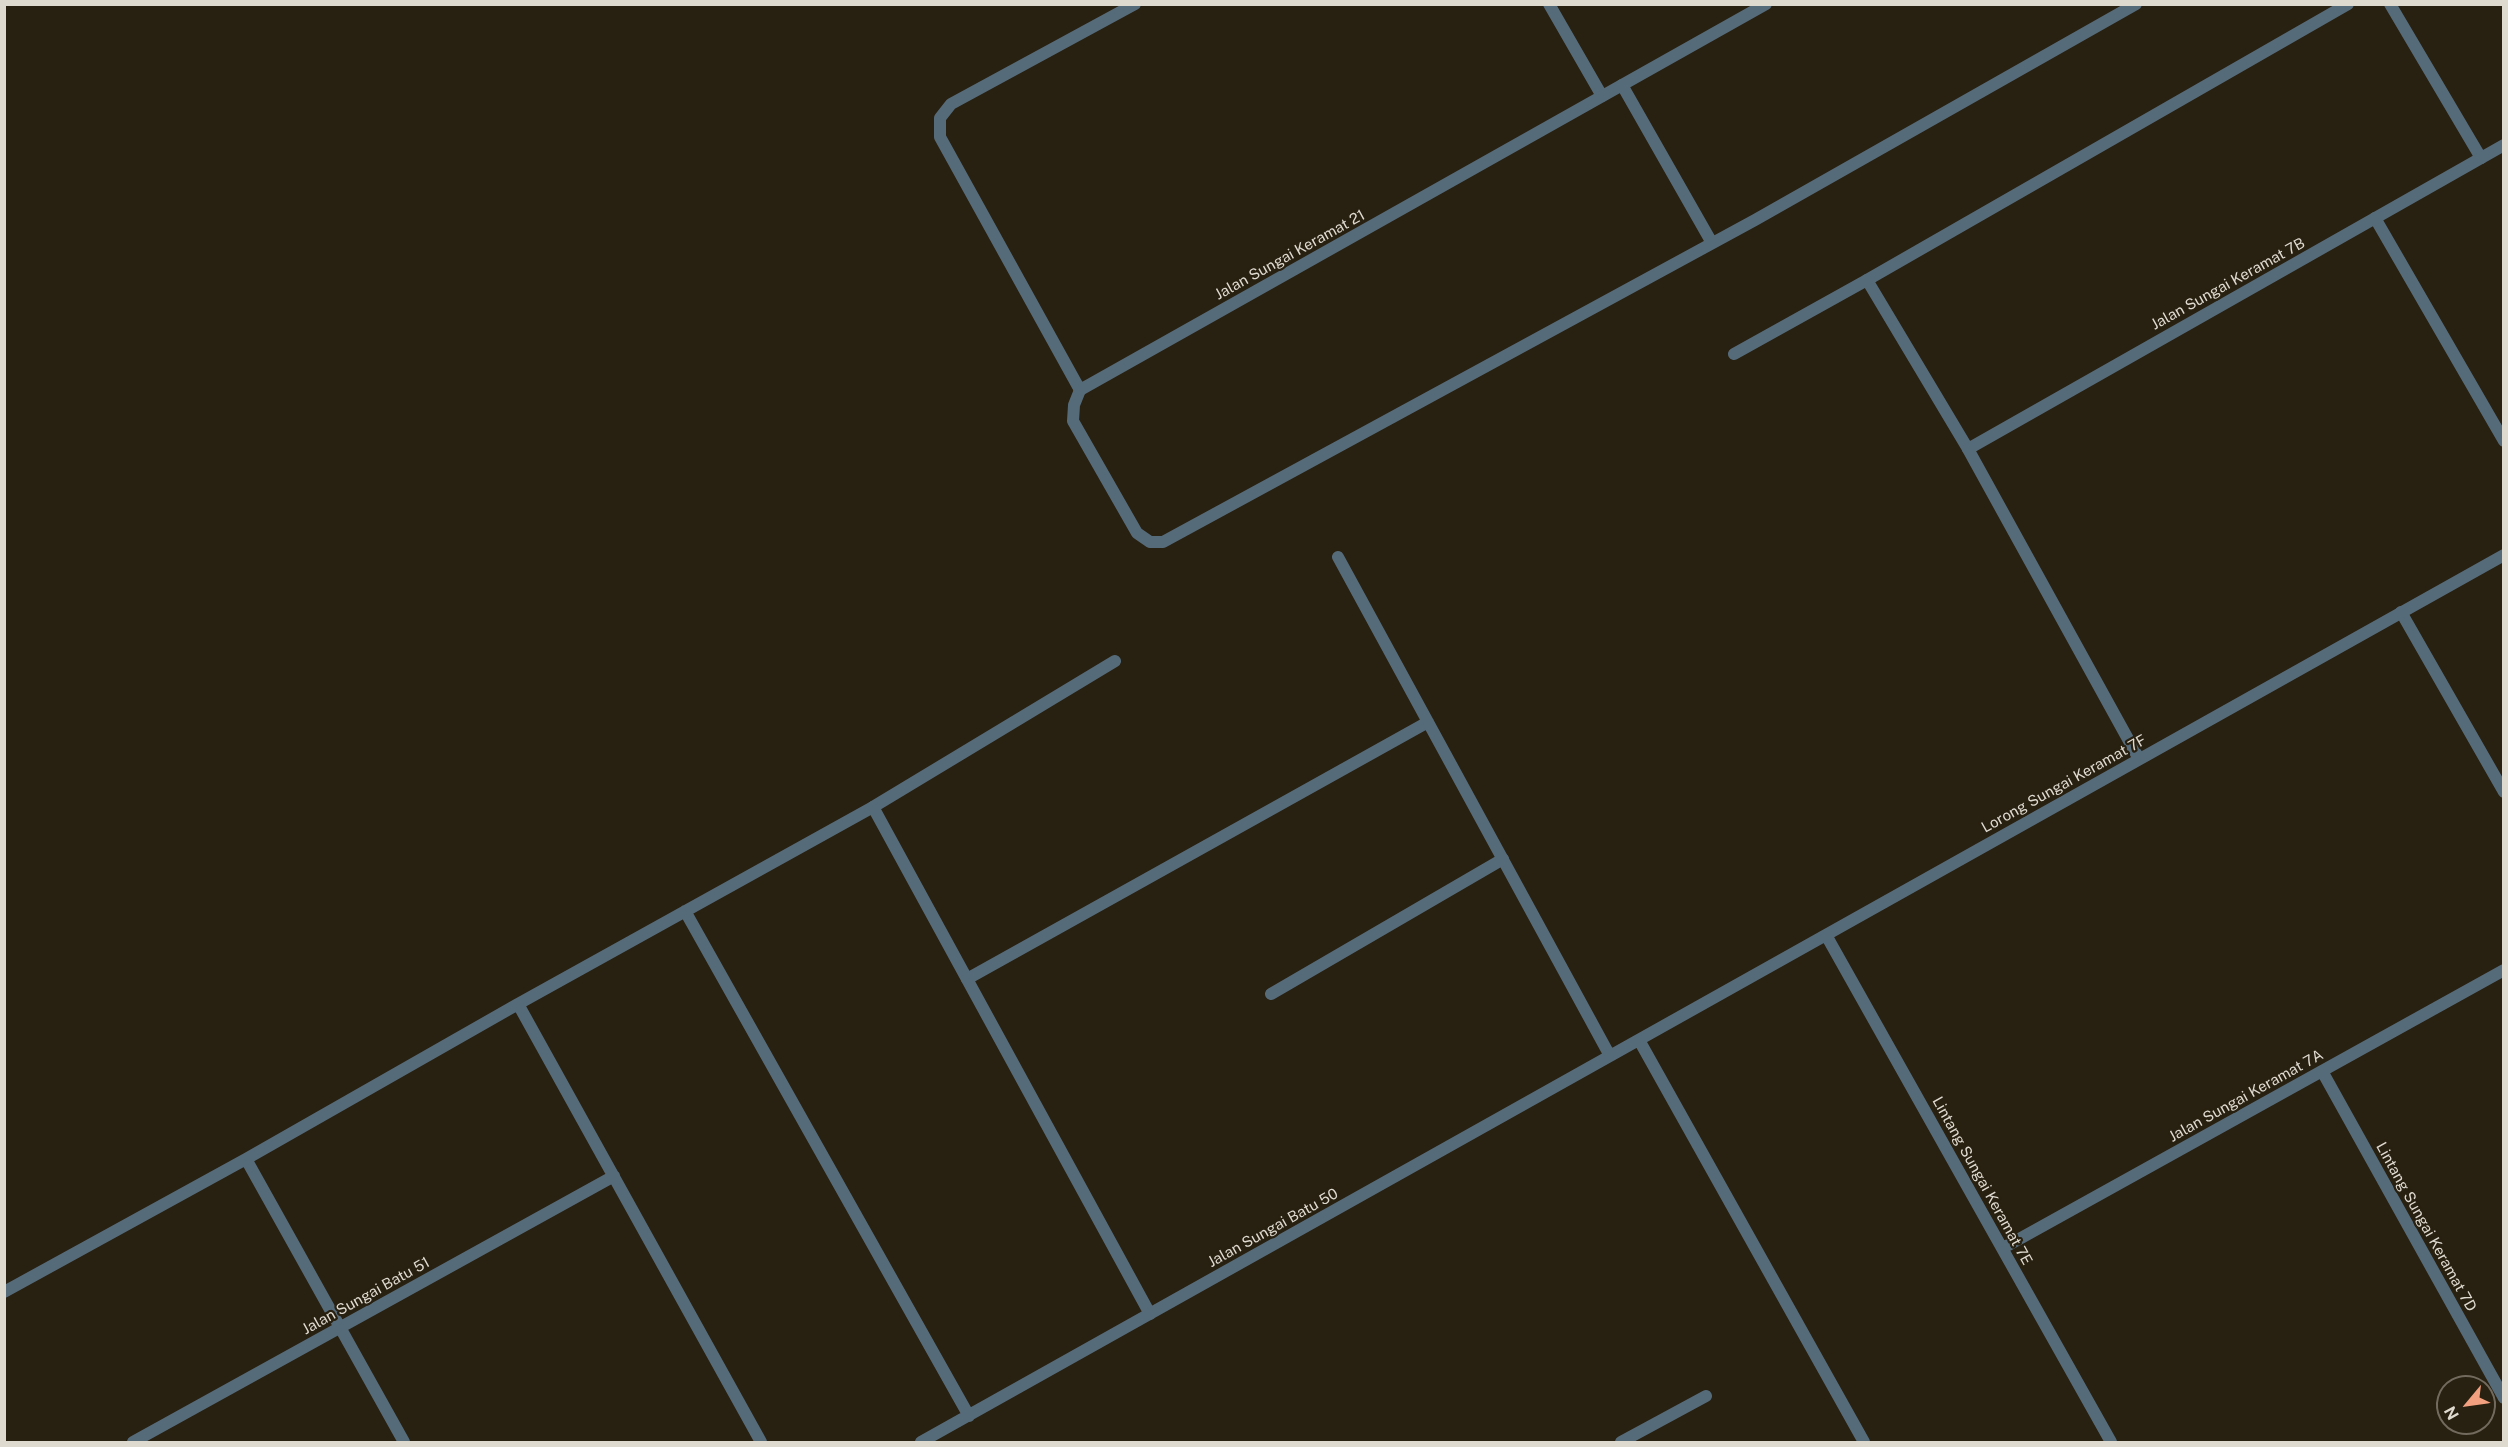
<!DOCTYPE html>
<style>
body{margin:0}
#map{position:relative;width:2508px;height:1447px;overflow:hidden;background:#282010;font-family:"Public Sans",sans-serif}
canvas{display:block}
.frame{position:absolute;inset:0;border:6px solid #dfdad0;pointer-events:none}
.north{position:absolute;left:2436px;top:1375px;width:60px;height:60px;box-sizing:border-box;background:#282010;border:2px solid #716a5d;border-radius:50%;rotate:241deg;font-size:16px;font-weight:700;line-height:24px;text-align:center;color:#dfdad0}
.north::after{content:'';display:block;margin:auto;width:21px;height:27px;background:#f2a07f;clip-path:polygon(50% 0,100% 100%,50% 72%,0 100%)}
</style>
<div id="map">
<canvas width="2508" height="1447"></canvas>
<div class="frame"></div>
<div class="north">N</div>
</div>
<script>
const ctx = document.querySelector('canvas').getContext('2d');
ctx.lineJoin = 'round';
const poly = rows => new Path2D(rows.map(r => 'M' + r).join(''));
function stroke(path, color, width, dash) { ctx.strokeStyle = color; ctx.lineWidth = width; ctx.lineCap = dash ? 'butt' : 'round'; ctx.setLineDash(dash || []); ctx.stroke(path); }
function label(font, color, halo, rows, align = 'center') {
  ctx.font = font + ' "Public Sans",sans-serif'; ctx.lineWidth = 4.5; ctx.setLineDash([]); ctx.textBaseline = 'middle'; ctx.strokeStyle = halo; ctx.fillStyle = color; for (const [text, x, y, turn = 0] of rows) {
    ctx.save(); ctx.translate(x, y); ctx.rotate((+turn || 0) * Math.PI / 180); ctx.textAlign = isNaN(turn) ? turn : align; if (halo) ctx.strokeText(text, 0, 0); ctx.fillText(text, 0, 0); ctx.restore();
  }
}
stroke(poly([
 [1549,4,1602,96],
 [2390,4,2481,158],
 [1622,85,1712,243],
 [2375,218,2504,441],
 [1080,390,1074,405,1073,421,1137,533,1150,542,1163,542,1755,220,2136,4],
 [1968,449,1867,280,2348,4],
 [2401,612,2504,792],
 [873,807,1150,1314],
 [1271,994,1503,859]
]), '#566b7a', 12);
stroke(poly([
 [1135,4,951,104,940,118,940,137,1080,390,1766,4],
 [1734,354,1867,280],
 [1338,557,1610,1056],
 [2139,759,1968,449,2504,145],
 [685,911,969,1416],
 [1826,935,2111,1442],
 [967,979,1428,722],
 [1639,1040,1864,1442],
 [2322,1071,2504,1398],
 [246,1159,404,1442],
 [2003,1248,2504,970],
 [4,1292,246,1159,518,1004],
 [133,1442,614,1176],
 [761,1442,518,1004,873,807,1115,661],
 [921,1442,2504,555],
 [1621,1442,1706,1396]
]), '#566b7a', 12);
label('15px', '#dfdad0', '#282010', [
 ["Jalan Sungai Keramat 21",1290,255,-29],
 ["Jalan Sungai Keramat 7B",2228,284,-29],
 ["Lorong Sungai Keramat 7F",2064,784,-29],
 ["Jalan Sungai Keramat 7A",2246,1096,-29],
 ["Lintang Sungai Keramat 7E",1982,1181,61],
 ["Lintang Sungai Keramat 7D",2426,1227,61],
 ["Jalan Sungai Batu 50",1273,1228,-29],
 ["Jalan Sungai Batu 51",366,1296,-29]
]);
</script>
